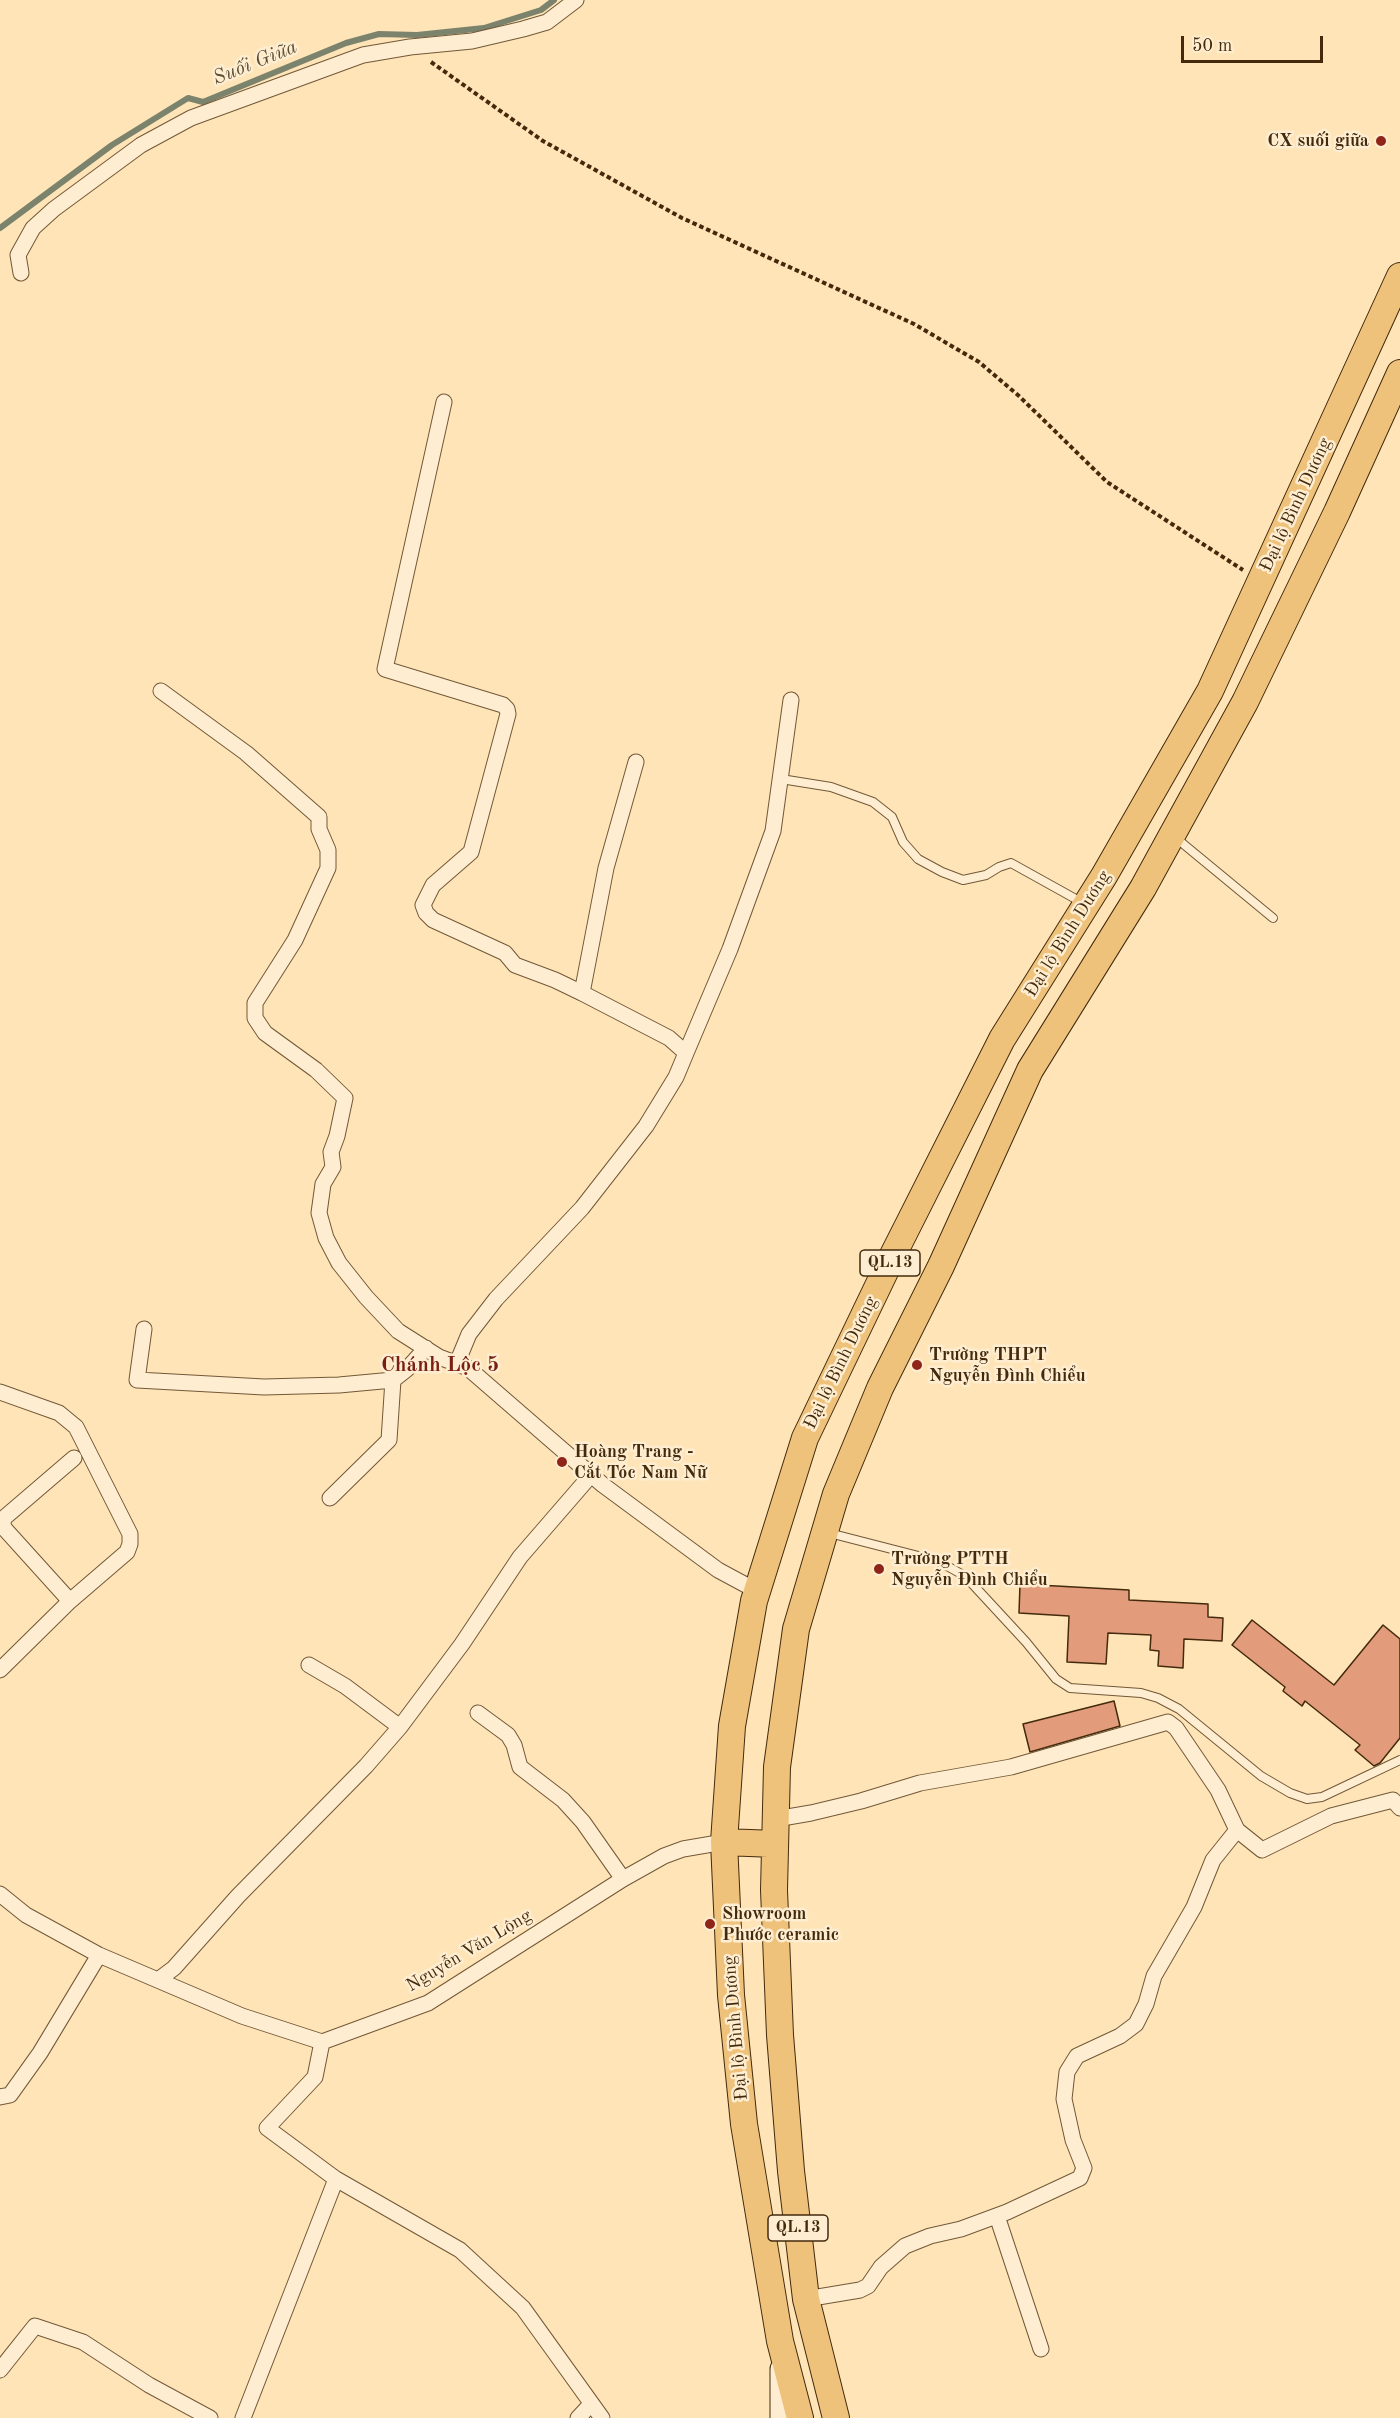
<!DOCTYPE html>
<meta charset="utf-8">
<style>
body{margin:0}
#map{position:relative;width:1400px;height:2418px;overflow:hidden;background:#fee4b7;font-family:"Old Standard TT",serif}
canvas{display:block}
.scale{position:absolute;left:1181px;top:36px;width:142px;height:27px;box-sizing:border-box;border:3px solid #432a0c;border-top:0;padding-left:8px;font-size:18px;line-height:21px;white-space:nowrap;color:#432a0c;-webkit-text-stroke:4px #feedd0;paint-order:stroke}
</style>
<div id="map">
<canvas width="1400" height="2418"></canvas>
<div class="scale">50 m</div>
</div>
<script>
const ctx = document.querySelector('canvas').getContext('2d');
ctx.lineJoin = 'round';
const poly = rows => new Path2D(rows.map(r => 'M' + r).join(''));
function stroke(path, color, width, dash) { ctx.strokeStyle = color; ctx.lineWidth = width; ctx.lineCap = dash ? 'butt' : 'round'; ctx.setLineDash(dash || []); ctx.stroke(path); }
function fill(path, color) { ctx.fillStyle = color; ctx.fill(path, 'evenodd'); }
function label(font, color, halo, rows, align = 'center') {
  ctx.font = font + ' "Old Standard TT",serif'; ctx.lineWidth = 5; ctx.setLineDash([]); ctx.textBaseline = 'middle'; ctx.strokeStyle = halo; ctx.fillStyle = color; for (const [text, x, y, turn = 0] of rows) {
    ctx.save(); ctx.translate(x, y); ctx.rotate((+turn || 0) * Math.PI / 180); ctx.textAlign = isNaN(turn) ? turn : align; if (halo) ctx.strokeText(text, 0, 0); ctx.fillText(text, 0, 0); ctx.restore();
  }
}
stroke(poly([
 [0,228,112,145,188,98,203,102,346,43,379,34,417,35,484,28,541,10,554,0]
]), '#7b836c', 6);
const building = poly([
 [1020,1584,1129,1590,1129,1600,1208,1604,1208,1617,1223,1618,1222,1641,1184,1639,1183,1668,1158,1666,1159,1651,1150,1650,1151,1635,1108,1633,1106,1664,1067,1662,1069,1616,1019,1613,1020,1584],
 [1252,1620,1334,1685,1383,1625,1400,1639,1400,1738,1380,1763,1374,1766,1355,1750,1360,1745,1305,1701,1302,1706,1283,1691,1285,1687,1232,1645,1252,1620],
 [1114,1701,1120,1726,1030,1752,1023,1724,1114,1701]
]);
fill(building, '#e29b7b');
stroke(building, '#432a0c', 1.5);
const service = poly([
 [781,779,831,787,873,802,892,817,903,842,918,859,942,872,963,880,986,875,999,867,1011,863,1083,903],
 [1176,838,1273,918],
 [829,1533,938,1561,965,1576,1026,1642,1056,1679,1070,1688,1141,1693,1158,1698,1179,1709,1261,1776,1290,1793,1307,1799,1322,1797,1400,1760]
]);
const minor = poly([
 [21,273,18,255,33,228,54,209,141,145,191,118,363,55,410,47,472,41,523,29,547,22,576,0],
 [444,402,385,669,503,705,507,709,508,714,471,852,433,885,423,905,426,913,433,920,505,953,515,965,555,980,582,993],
 [161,691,246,753,319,817,319,829,328,850,328,868,295,940,255,1003,255,1018,265,1033,316,1070,345,1098,337,1136,331,1152,333,1167,323,1184,319,1213,326,1238,339,1263,366,1297,398,1331,439,1357,468,1368,603,1485,718,1570,757,1591],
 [686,1053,730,949,773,831,791,700],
 [144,1329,137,1380,264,1387,339,1385,393,1380,407,1369,426,1348],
 [457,1363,469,1334,496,1299,582,1208,646,1126,676,1077,686,1053,669,1038,582,993,606,868,636,762],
 [0,1392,59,1413,76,1427,130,1534,130,1544,127,1552,70,1601,0,1670],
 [330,1498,389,1440,393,1380],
 [70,1601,4,1528,3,1523,4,1518,74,1458],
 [309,1665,345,1686,400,1727],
 [478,1713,508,1735,514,1745,520,1767,563,1800,583,1822,623,1879],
 [776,1819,811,1813,861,1801,920,1783,1011,1767,1168,1722,1176,1728,1218,1790,1237,1830],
 [0,1894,26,1915,99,1955,242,2016,322,2042,428,2003,623,1879,664,1856,683,1849,724,1842],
 [158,1980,174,1968,238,1896,366,1766,400,1727,462,1644,520,1557,591,1475],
 [322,2042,315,2077,267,2128,336,2179,460,2250,523,2308,602,2418],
 [0,2097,10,2095,40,2053,99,1955],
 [997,2216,1041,2349],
 [806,2299,860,2290,868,2286,881,2267,905,2246,930,2236,961,2229,1007,2212,1080,2178,1084,2168,1073,2140,1064,2099,1067,2072,1077,2056,1120,2036,1136,2024,1146,2004,1154,1976,1194,1907,1213,1860,1237,1830,1262,1850,1331,1816,1393,1800,1400,1808],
 [0,2370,35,2326,83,2342,149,2385,210,2418],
 [243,2418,336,2179],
 [578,2418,591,2404]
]);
const secondary = poly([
 [781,2369,781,2418]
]);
const trunk = poly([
 [724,1842,775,1844],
 [800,2418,780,2341,744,2124,731,1995,724,1842,732,1726,754,1601,805,1438,892,1257,1002,1039,1104,876,1210,691,1400,276],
 [836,2418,806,2299,791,2171,780,2035,774,1890,777,1767,796,1629,836,1494,880,1388,941,1266,1030,1070,1143,888,1245,702,1337,512,1400,373]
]);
stroke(service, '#725837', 10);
stroke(minor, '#725837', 17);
stroke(secondary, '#432a0c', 23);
stroke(trunk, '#432a0c', 28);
stroke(poly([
 [431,62,543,141,682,218,914,324,979,362,1019,396,1107,482,1243,570]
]), '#432a0c', 4, [4.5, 3]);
stroke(service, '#feedd0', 8);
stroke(minor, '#feedd0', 15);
stroke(secondary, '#feedd0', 21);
stroke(trunk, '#efc27c', 26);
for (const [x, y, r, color] of [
 [1381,141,6,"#8f2418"],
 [917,1365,6,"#8f2418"],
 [562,1462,6,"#8f2418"],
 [879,1569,6,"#8f2418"],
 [710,1924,6,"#8f2418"]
]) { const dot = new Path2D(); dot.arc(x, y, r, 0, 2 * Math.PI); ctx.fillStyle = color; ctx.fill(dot); stroke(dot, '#feedd0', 2); }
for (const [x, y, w] of [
 [890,1263,60],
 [798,2228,60]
]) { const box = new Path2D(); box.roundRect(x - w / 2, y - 13, w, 26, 4.5); ctx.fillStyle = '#feedd0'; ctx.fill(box); stroke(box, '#432a0c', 1.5); }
label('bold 16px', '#432a0c', null, [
 ["QL.13",890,1263],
 ["QL.13",798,2228]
]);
label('bold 18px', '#432a0c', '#feedd0', [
 ["CX suối giữa",1369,141,"right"],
 ["Trường THPT",929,1355],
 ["Nguyễn Đình Chiểu",929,1376],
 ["Hoàng Trang -",574,1452],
 ["Cắt Tóc Nam Nữ",574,1473],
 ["Trường PTTH",891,1559],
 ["Nguyễn Đình Chiểu",891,1580],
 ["Showroom",722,1914],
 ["Phước ceramic",722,1935]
], 'left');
label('18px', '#432a0c', '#feedd0', [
 ["Đại lộ Bình Dương",1296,505,-65],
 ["Đại lộ Bình Dương",1068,934,-58],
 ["Đại lộ Bình Dương",841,1363,-64],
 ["Nguyễn Văn Lộng",469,1951,-31],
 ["Đại lộ Bình Dương",736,2028,-95]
]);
label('italic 20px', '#5a4f34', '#feedd0', [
 ["Suối Giữa",255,63,-22]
]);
label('bold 21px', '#7a1f14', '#feedd0', [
 ["Chánh Lộc 5",440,1365]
]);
</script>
